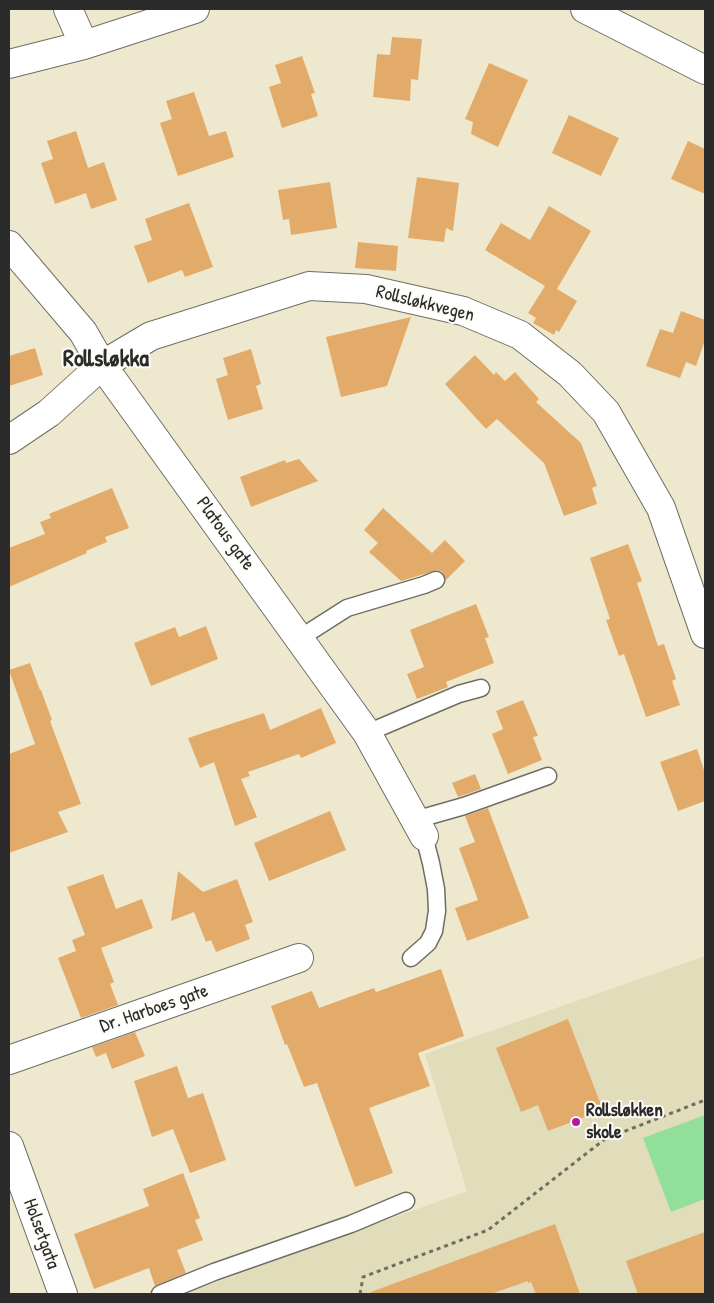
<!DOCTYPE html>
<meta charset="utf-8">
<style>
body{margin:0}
#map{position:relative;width:714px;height:1303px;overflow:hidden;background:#eee9ce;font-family:"Patrick Hand",sans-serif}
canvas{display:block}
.frame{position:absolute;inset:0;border:10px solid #2b2b2b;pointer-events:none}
</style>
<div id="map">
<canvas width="714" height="1303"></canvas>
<div class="frame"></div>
</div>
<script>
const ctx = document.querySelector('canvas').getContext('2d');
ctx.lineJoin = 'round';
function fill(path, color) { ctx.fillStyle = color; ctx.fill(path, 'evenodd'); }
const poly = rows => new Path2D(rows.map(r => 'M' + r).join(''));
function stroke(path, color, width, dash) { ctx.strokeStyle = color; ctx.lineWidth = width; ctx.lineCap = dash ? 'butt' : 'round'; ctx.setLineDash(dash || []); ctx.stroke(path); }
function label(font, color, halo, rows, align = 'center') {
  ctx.font = font + ' "Patrick Hand",sans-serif'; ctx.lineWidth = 4; ctx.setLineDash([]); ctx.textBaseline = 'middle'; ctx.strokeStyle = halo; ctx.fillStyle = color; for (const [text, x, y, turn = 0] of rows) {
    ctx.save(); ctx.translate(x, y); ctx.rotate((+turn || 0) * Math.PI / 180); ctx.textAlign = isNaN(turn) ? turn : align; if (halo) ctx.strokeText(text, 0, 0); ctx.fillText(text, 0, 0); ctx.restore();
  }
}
fill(poly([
 [705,956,705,1294,184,1294,467,1191,425,1054]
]), '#e1dcba');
fill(poly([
 [705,1115,705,1199,671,1212,643,1138]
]), '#92df9c');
fill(poly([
 [392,37,422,39,418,80,411,79,410,101,373,97,377,54,390,55],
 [302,56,315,93,311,94,318,116,282,128,269,87,281,83,275,65],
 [489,63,528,80,498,147,471,134,473,122,465,119],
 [194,92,209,136,226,131,234,157,178,176,160,123,172,119,166,101],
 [569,115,619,138,601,176,552,153],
 [76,131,88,168,104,162,117,200,91,209,86,193,55,204,41,163,53,159,47,141],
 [688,141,705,149,705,194,671,179],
 [417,177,459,183,453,231,446,228,444,242,408,238],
 [330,182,337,228,291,235,289,219,283,220,278,190],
 [189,203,213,267,185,277,182,270,148,283,134,246,152,240,145,219],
 [549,206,591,231,557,289,577,301,559,332,556,330,554,335,533,323,536,318,528,313,545,286,485,250,501,223,530,240],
 [358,242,398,246,396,271,355,268],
 [681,311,705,320,705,340,696,366,686,362,680,378,646,366,660,329,673,333],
 [411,317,387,386,341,397,326,337],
 [35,348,43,375,9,386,9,356],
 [251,349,261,384,256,386,263,409,228,420,216,379,228,375,223,358],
 [475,355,494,375,496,372,505,381,515,372,539,399,536,402,581,443,597,486,592,488,597,504,564,516,544,463,497,419,486,429,445,384],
 [299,459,318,481,251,507,240,477,285,460,286,463],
 [112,488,129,528,105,537,107,542,86,551,87,553,9,587,9,548,45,534,40,522,51,518,49,514],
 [383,508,432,553,445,540,465,561,446,580,442,572,437,570,401,581,369,552,378,543,364,530],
 [628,544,642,581,637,583,658,646,664,644,676,679,672,681,680,705,646,717,624,654,619,656,606,620,610,619,590,558],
 [476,604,489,637,485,638,494,663,446,682,448,687,417,699,407,674,424,667,410,630],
 [206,626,218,659,151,686,134,643,175,627,179,637],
 [30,663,40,690,41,690,52,720,50,721,81,804,58,812,68,832,9,853,9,754,35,744,9,670],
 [523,700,538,736,533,737,542,760,508,774,492,734,503,729,496,711],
 [321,708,336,743,301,758,299,754,248,772,250,776,241,779,257,817,235,826,214,762,200,768,188,738,264,713,270,730],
 [697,749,705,773,705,801,678,811,660,762],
 [475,774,481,789,458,797,452,783],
 [488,808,529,918,467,941,455,908,478,900,459,848,475,842,465,816],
 [330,811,346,850,269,881,254,843],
 [178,871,203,892,237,879,253,922,245,925,250,939,216,952,211,940,206,942,194,912,171,921],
 [103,874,116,909,142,899,153,928,101,948,114,982,110,984,118,1005,81,1018,58,958,76,951,72,940,85,935,67,887],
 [441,969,464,1036,418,1053,430,1086,369,1108,393,1173,355,1187,317,1083,304,1087,287,1044,285,1045,271,1006,312,991,319,1008,374,988,376,992],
 [568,1019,603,1110,548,1131,538,1105,521,1112,496,1048],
 [135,1032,145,1056,112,1069,106,1053,96,1057,92,1047],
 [177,1066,188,1098,203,1093,226,1160,190,1173,173,1129,152,1137,134,1081],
 [183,1173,200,1218,195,1220,203,1240,177,1250,186,1273,155,1286,149,1268,94,1289,74,1234,149,1206,143,1189],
 [555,1224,580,1294,536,1294,531,1282,528,1283,528,1281,491,1294,371,1294,371,1292],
 [705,1232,705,1294,638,1294,626,1261]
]), '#e3ab6a');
const service = poly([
 [300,638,347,608,424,585,436,580],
 [367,733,459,694,481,688],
 [415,820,464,806,548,776],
 [411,958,428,943,434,931,437,911,436,889,431,863,424,836],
 [160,1294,214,1272,351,1224,406,1201]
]);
const minor = poly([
 [68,9,84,45],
 [585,9,705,70],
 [9,64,84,45,195,9],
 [9,245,83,332,102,365,367,733,424,836],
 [9,440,49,413,102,365,151,336,309,286,366,289,463,311,520,335,570,374,606,412,661,508,705,634],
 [9,1060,299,958],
 [9,1146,63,1294]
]);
stroke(service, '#6f6e64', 19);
stroke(minor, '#6f6e64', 30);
stroke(poly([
 [360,1294,363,1277,488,1230,605,1139,705,1100]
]), '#6f6e64', 3, [4, 4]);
stroke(service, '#fff', 16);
stroke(minor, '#fff', 28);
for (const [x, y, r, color] of [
 [576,1122,5,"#b5179e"]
]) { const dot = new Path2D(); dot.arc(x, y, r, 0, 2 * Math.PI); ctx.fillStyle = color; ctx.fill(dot); stroke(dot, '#fdfcf7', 2); }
label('19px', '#2b2b2b', '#fdfcf7', [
 ["Rollsløkkvegen",425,304,14],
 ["Platous gate",225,534,54],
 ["Dr. Harboes gate",154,1009,-19],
 ["Holsetgata",41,1234,70]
]);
label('bold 19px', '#2b2b2b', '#fdfcf7', [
 ["Rollsløkken",586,1111],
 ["skole",586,1133]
], 'left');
label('bold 24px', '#2b2b2b', '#fdfcf7', [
 ["Rollsløkka",106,360]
]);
</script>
